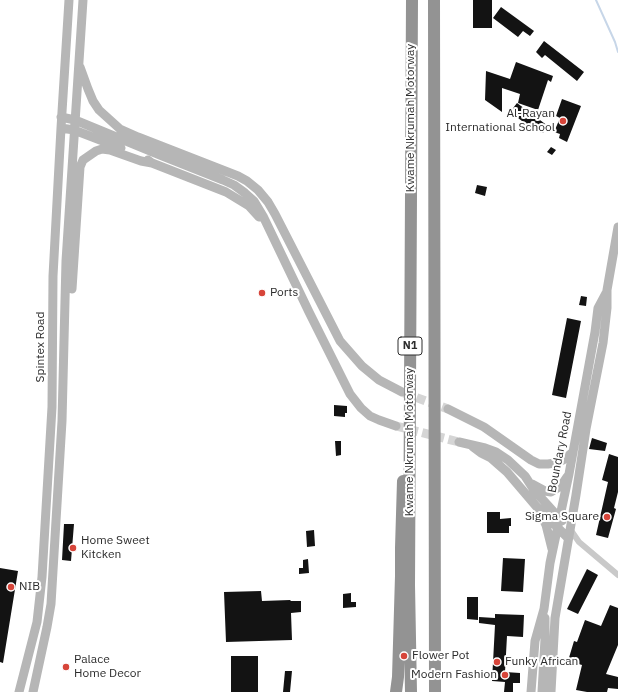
<!DOCTYPE html>
<style>
body{margin:0}
canvas{display:block;background:#fff}
</style>
<canvas width="618" height="692"></canvas>
<script>
const ctx = document.querySelector('canvas').getContext('2d');
ctx.lineJoin = 'round';
const poly = rows => new Path2D(rows.map(r => 'M' + r).join(''));
function stroke(path, color, width, dash) { ctx.strokeStyle = color; ctx.lineWidth = width; ctx.lineCap = dash ? 'butt' : 'round'; ctx.setLineDash(dash || []); ctx.stroke(path); }
function fill(path, color) { ctx.fillStyle = color; ctx.fill(path, 'evenodd'); }
function label(font, color, halo, rows, align = 'center') {
  ctx.font = font + ' "IBM Plex Sans",sans-serif'; ctx.lineWidth = 4; ctx.setLineDash([]); ctx.textBaseline = 'middle'; ctx.strokeStyle = halo; ctx.fillStyle = color; for (const [text, x, y, turn = 0] of rows) {
    ctx.save(); ctx.translate(x, y); ctx.rotate((+turn || 0) * Math.PI / 180); ctx.textAlign = isNaN(turn) ? turn : align; if (halo) ctx.strokeText(text, 0, 0); ctx.fillText(text, 0, 0); ctx.restore();
  }
}
stroke(poly([
 [596,0,615,42,618,52]
]), '#c7d6e8', 2);
fill(poly([
 [473,0,492,0,492,28,473,28],
 [501,7,534,31,530,36,523,31,518,37,493,18],
 [544,41,584,72,577,81,545,55,542,58,536,52],
 [516,62,553,76,551,82,548,80,538,110,518,103,520,94,502,88,502,112,485,100,486,71,510,79],
 [562,99,581,106,567,142,559,138,560,134,554,132,560,118,556,116],
 [517,103,548,126,543,133,534,130,510,112],
 [551,147,556,150,552,155,547,152],
 [477,185,487,187,485,196,475,193],
 [581,296,587,297,586,306,579,305],
 [567,318,581,321,566,398,552,395],
 [334,405,347,406,347,413,345,413,345,417,334,416],
 [592,438,607,443,605,451,589,449],
 [335,441,341,441,341,455,336,456],
 [609,454,618,457,618,492,614,508,616,509,608,538,596,535,608,482,602,480],
 [487,512,500,512,500,519,511,518,511,526,509,526,509,533,487,533],
 [64,524,74,524,71,561,62,560],
 [314,530,315,546,307,547,306,531],
 [503,558,525,559,523,592,501,591],
 [308,559,309,573,299,574,299,568,303,568,303,560],
 [0,568,18,571,3,663,0,662],
 [587,569,598,575,578,614,567,609],
 [261,591,262,601,290,600,291,601,301,601,301,612,291,613,292,640,226,642,224,592],
 [351,593,351,602,356,602,356,607,343,608,343,594],
 [467,597,478,597,478,620,467,619],
 [610,605,618,608,618,645,606,674,618,677,618,689,608,688,607,692,587,692,576,690,582,665,568,661,574,641,577,642,585,620,601,626],
 [495,614,524,615,523,637,507,636,505,672,520,673,520,683,513,683,513,692,504,692,505,682,492,681,495,625,479,623,479,617,495,618],
 [231,656,258,656,258,692,231,692],
 [285,671,292,671,290,692,283,692]
]), '#131313');
stroke(poly([
 [404,393,448,409],
 [396,426,459,442]
]), '#d5d5d5', 9, [9, 4.5]);
stroke(poly([
 [570,529,579,542,618,575]
]), '#c9c9c9', 6);
stroke(poly([
 [80,67,88,89,93,101,99,110,120,129,138,137,238,176,247,181,258,190,268,202,275,214,340,341,362,366,379,380,402,392],
 [61,117,75,120,160,155,223,180,234,185,245,193,254,201,263,216,309,312,350,394,361,408,370,416,379,420,396,426],
 [61,128,74,130,121,148],
 [148,160,152,163,226,192,249,206,259,217],
 [72,289,80,167,83,160,96,151,102,149,110,150,141,161,152,163],
 [448,409,484,427,531,460,539,464,548,464,555,463,563,460,573,452],
 [459,442,485,448,496,452,508,460,525,476,534,490,562,521],
 [473,447,481,453,491,458,507,472,536,506,568,538],
 [532,484,545,491,551,492,561,486,567,477],
 [540,512,546,525,552,549],
 [19,692,37,622,42,577,52,407,53,276,61,128,69,0],
 [33,692,47,627,51,604,62,421,66,261,83,0],
 [531,692,535,641,544,609,550,563,569,474,595,332,598,308,606,293],
 [542,692,545,639,545,618],
 [551,692,555,618,576,495,586,429,603,343,607,308,607,290,618,227]
]), '#b6b6b6', 9);
stroke(poly([
 [434,0,435,692],
 [396,692,398,677,401,576,401,548,403,481],
 [411,692,409,585,412,0]
]), '#939393', 12);
for (const [x, y, r, color] of [
 [563,121,4,"#d7453a"],
 [262,293,4,"#d7453a"],
 [607,517,4,"#d7453a"],
 [73,548,4,"#d7453a"],
 [11,587,4,"#d7453a"],
 [404,656,4,"#d7453a"],
 [497,662,4,"#d7453a"],
 [66,667,4,"#d7453a"],
 [505,675,4,"#d7453a"]
]) { const dot = new Path2D(); dot.arc(x, y, r, 0, 2 * Math.PI); ctx.fillStyle = color; ctx.fill(dot); stroke(dot, '#fff', 1.5); }
for (const [x, y, w] of [
 [410,346,24]
]) { const box = new Path2D(); box.roundRect(x - w / 2, y - 9, w, 18, 3); ctx.fillStyle = '#fff'; ctx.fill(box); stroke(box, '#2c2c2c', 1); }
label('bold 11px', '#2c2c2c', null, [
 ["N1",410,346]
]);
label('12px', '#2c2c2c', '#fff', [
 ["Al-Rayan",555,114,"right"],
 ["International School",555,128,"right"],
 ["Ports",270,293],
 ["Sigma Square",599,517,"right"],
 ["Home Sweet",81,541],
 ["Kitcken",81,555],
 ["NIB",19,587],
 ["Flower Pot",412,656],
 ["Palace",74,660],
 ["Home Decor",74,674],
 ["Funky African",505,662],
 ["Modern Fashion",497,675,"right"]
], 'left');
label('12px', '#2c2c2c', '#fff', [
 ["Kwame Nkrumah Motorway",411,118,-90],
 ["Spintex Road",41,347,-90],
 ["Kwame Nkrumah Motorway",410,442,-90],
 ["Boundary Road",560,452,-79]
]);
</script>
